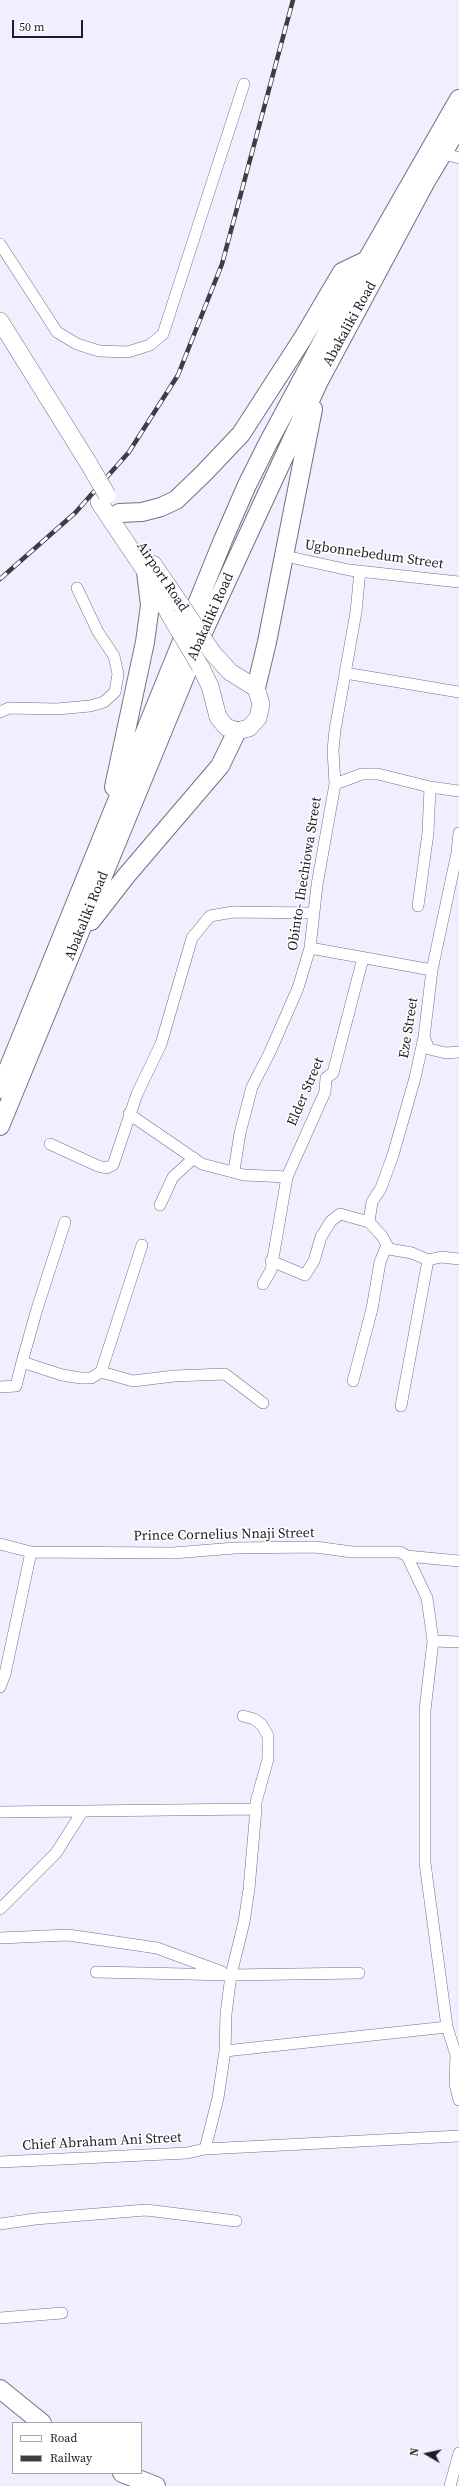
<!DOCTYPE html>
<style>
body{margin:0}
#map{position:relative;width:459px;height:2486px;overflow:hidden;background:#f2edff;font-family:"Source Serif 4",serif}
canvas{display:block}
.legend{position:absolute;left:12px;top:2422px;width:130px;height:52px;box-sizing:border-box;background:#fff;border:1px solid #a5a5a7;margin:0;padding:5px 7px;list-style:none;font-size:12px;color:#1f1d24}
.legend li{display:flex;align-items:center;gap:8px;height:20px}
.legend b{width:20px;border:1px solid #a5a5a7}
.north{position:absolute;left:407px;top:2434px;width:40px;height:40px;-webkit-text-stroke:3px #fff;paint-order:stroke;rotate:279deg;font-size:11px;font-weight:700;line-height:16px;text-align:center;color:#1f1d24}
.north::after{content:'';display:block;margin:auto;width:14px;height:18px;background:#1f1d24;clip-path:polygon(50% 0,100% 100%,50% 72%,0 100%)}
.scale{position:absolute;left:12px;top:20px;width:71px;height:18px;box-sizing:border-box;border:2px solid #1f1d24;border-top:0;padding-left:5px;font-size:12px;line-height:14px;white-space:nowrap;color:#1f1d24;-webkit-text-stroke:3px #fff;paint-order:stroke}
</style>
<div id="map">
<canvas width="459" height="2486"></canvas>
<ul class="legend">
<li><b style="height:5px;background:#fff"></b>Road</li>
<li><b style="height:5px;background:#3e3c44"></b>Railway</li>
</ul>
<div class="north">N</div>
<div class="scale">50 m</div>
</div>
<script>
const ctx = document.querySelector('canvas').getContext('2d');
ctx.lineJoin = 'round';
const poly = rows => new Path2D(rows.map(r => 'M' + r).join(''));
function stroke(path, color, width, dash) { ctx.strokeStyle = color; ctx.lineWidth = width; ctx.lineCap = dash ? 'butt' : 'round'; ctx.setLineDash(dash || []); ctx.stroke(path); }
function label(font, color, halo, rows, align = 'center') {
  ctx.font = font + ' "Source Serif 4",serif'; ctx.lineWidth = 3; ctx.setLineDash([]); ctx.textBaseline = 'middle'; ctx.strokeStyle = halo; ctx.fillStyle = color; for (const [text, x, y, turn = 0] of rows) {
    ctx.save(); ctx.translate(x, y); ctx.rotate((+turn || 0) * Math.PI / 180); ctx.textAlign = isNaN(turn) ? turn : align; if (halo) ctx.strokeText(text, 0, 0); ctx.fillText(text, 0, 0); ctx.restore();
  }
}
const minor = poly([
 [442,153,459,158],
 [0,244,57,332,77,344,99,351,128,352,150,345,163,334,244,84],
 [285,556,349,570,459,582],
 [345,673,459,692],
 [0,712,9,708,57,709,90,706,104,702,115,692,118,674,114,656,98,632,77,588],
 [335,784,362,774,378,774,430,787,459,791],
 [418,906,428,833,430,787],
 [310,948,432,970],
 [424,1037,429,1049,446,1053,459,1052],
 [129,1114,202,1164,244,1175,287,1177],
 [50,1144,98,1166,106,1168,113,1165,137,1094,161,1044,192,938,210,916,233,912,313,913],
 [234,1171,240,1133,252,1087,270,1052,298,988,310,948,317,885,335,784,333,750,335,730,356,612,360,571],
 [160,1205,173,1177,194,1158],
 [369,1222,372,1202,381,1188,393,1155,415,1078,424,1037,432,970,457,853,459,833],
 [271,1261,305,1275,314,1261,321,1237,331,1221,340,1214,369,1222,382,1236,389,1249,412,1253,428,1260,441,1257,459,1259],
 [263,1284,271,1270,287,1177,325,1092,326,1078,333,1073,363,958],
 [22,1362,37,1309,65,1222],
 [101,1372,133,1381,174,1376,225,1374,263,1403],
 [353,1381,372,1309,380,1262,387,1245],
 [0,1387,16,1386,22,1362,62,1375,81,1378,91,1378,101,1372,142,1245],
 [401,1406,428,1260],
 [0,1544,31,1552,173,1553,235,1548,315,1547,352,1552,400,1552,407,1556,427,1598,433,1641,425,1710,425,1863,447,2027,456,2055,455,2084,459,2100],
 [407,1556,459,1561],
 [433,1641,459,1642],
 [0,1687,5,1674,31,1552],
 [0,1812,256,1809,256,1802,268,1759,268,1736,262,1725,254,1719,243,1716],
 [0,1909,56,1853,82,1812],
 [0,1938,68,1935,157,1948,222,1972],
 [96,1972,231,1975,359,1973],
 [225,2051,447,2027],
 [205,2149,218,2098,225,2051,226,2014,231,1975,244,1922,249,1889,256,1809],
 [0,2162,187,2153,205,2149,459,2136],
 [0,2224,35,2219,146,2210,236,2221],
 [0,2318,62,2313],
 [450,2486,459,2453]
]);
const primary = poly([
 [0,321,89,464],
 [99,502,146,572,172,619],
 [153,564,181,605],
 [200,666,210,686,218,717,226,727,237,731,249,728,258,718,261,704,256,688,230,672,212,652]
]);
const trunk = poly([
 [119,513,142,512,161,507,176,500,204,473,241,434,303,338,342,272,367,260,371,262],
 [256,688,267,642,313,409],
 [114,787,145,642,150,605,146,572],
 [91,921,126,876,220,766,237,731],
 [0,1089,223,540,247,485,267,445,352,286,459,99],
 [0,1126,205,628,319,381,425,183,459,126],
 [0,2389,42,2423],
 [122,2473,156,2486]
]);
stroke(minor, '#756f82', 12);
stroke(primary, '#756f82', 18);
stroke(trunk, '#756f82', 20);
stroke(minor, '#fff', 11);
stroke(primary, '#fff', 17);
stroke(trunk, '#fff', 18);
const rail = poly([
 [0,579,75,513,129,452,178,375,222,264,293,0]
]);
stroke(rail, '#3e3c44', 4.5);
stroke(rail, '#fff', 3, [9]);
const primaryBridge = poly([
 [89,464,107,495],
 [181,605,212,652],
 [172,619,200,666]
]);
stroke(primaryBridge, '#756f82', 18, []);
stroke(primaryBridge, '#fff', 17);
label('14px', '#1f1d24', '#fff', [
 ["Abakaliki Road",350,324,-61],
 ["Ugbonnebedum Street",374,555,8],
 ["Airport Road",162,577,56],
 ["Abakaliki Road",211,617,-66],
 ["Obinto- Ihechiowa Street",305,874,-81],
 ["Abakaliki Road",87,916,-68],
 ["Eze Street",409,1028,-81],
 ["Elder Street",306,1092,-67],
 ["Prince Cornelius Nnaji Street",224,1535,-1],
 ["Chief Abraham Ani Street",102,2142,-3]
]);
</script>
